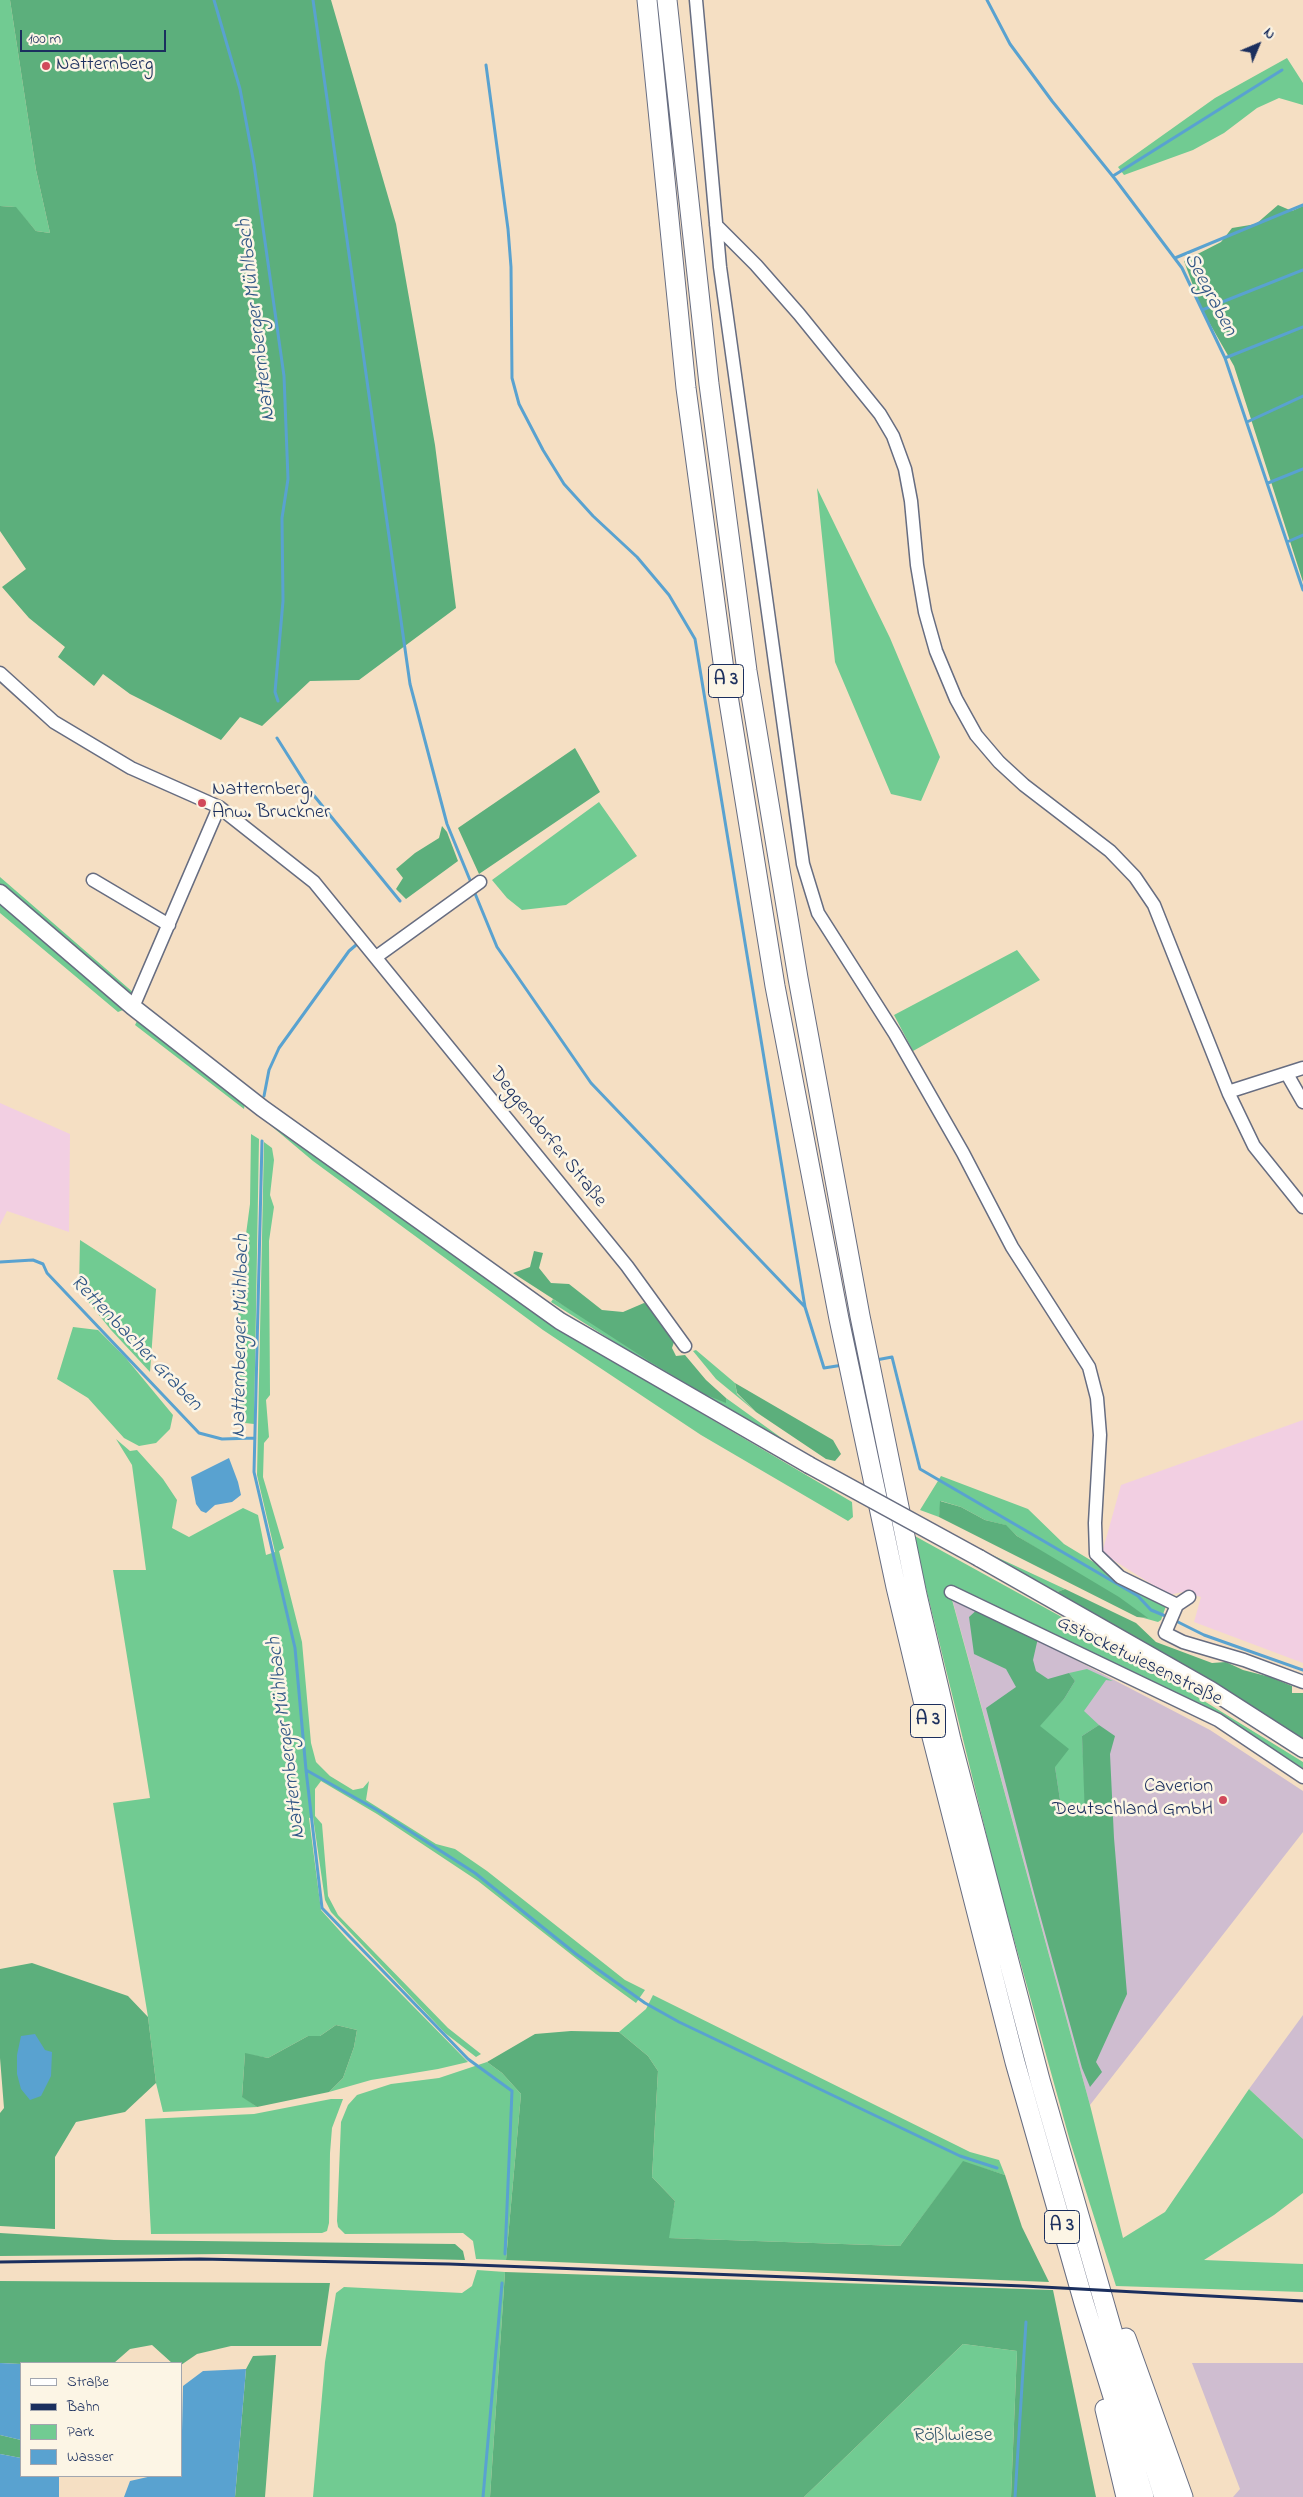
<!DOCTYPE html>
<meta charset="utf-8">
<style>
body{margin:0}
#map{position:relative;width:1303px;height:2497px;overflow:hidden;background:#f5dfc3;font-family:"Indie Flower",sans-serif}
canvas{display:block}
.legend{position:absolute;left:20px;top:2362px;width:162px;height:115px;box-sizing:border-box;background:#fcf5e5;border:1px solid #a2a6af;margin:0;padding:6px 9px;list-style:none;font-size:15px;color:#1b2f5e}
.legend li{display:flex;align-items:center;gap:10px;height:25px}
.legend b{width:25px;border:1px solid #a2a6af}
.north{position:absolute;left:1233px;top:20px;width:50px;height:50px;-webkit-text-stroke:4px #fcf5e5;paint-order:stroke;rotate:45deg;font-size:14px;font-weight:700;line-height:20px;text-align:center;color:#1b2f5e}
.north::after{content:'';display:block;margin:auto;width:18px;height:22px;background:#1b2f5e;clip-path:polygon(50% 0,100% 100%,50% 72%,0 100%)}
.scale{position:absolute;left:20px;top:30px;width:146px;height:22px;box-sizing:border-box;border:2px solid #1b2f5e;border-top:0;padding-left:6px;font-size:15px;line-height:18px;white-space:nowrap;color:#1b2f5e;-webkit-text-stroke:4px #fcf5e5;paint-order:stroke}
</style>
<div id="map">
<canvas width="1303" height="2497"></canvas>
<ul class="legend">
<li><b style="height:6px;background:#fff"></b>Straße</li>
<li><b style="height:6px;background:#1b2f5e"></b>Bahn</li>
<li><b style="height:14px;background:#71cb92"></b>Park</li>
<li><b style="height:14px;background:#59a2d0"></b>Wasser</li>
</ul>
<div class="north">N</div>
<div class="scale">100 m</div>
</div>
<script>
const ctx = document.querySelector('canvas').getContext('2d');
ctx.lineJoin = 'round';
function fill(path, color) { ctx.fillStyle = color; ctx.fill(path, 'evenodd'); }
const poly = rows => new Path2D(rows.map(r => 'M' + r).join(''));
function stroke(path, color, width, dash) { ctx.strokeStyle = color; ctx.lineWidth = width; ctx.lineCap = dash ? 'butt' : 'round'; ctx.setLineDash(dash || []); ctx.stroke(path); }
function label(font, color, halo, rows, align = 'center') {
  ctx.font = font + ' "Indie Flower",sans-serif'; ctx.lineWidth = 5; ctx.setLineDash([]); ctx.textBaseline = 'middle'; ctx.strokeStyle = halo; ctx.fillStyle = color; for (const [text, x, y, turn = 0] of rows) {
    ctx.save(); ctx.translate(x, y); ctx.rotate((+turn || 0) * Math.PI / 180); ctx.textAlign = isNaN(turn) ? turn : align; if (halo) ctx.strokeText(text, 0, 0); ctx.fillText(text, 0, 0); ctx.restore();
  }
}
fill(poly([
 [0,1103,70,1134,69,1232,7,1211,0,1225],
 [1303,1420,1303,1663,1194,1622,1201,1597,1182,1592,1169,1595,1102,1553,1121,1485]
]), '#f2cfe2');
fill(poly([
 [951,1595,1210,1730,1303,1791,1303,1832,1090,2105],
 [1303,2015,1303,2139,1249,2089],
 [1192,2363,1303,2363,1303,2497,1233,2497,1240,2489]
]), '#cfbdd0');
fill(poly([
 [0,0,10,0,36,170,50,233,36,231,15,207,0,206],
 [1287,58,1303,83,1303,105,1279,98,1257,108,1224,133,1193,150,1124,175,1118,167,1215,98],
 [817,488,890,638,940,757,921,801,891,794,835,662],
 [599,802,637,856,566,905,522,910,507,898,492,880],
 [0,877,135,994,127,994,0,884],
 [0,901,123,1006,123,1010,118,1012,0,913],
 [1017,950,1040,980,913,1051,894,1015],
 [138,1019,245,1103,244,1109,135,1025],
 [271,1122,565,1327,665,1392,852,1502,853,1517,848,1521,701,1435,543,1330,313,1161,269,1124],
 [251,1134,259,1139,254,1424,245,1423,236,1409,239,1287,250,1204],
 [264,1142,272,1148,274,1160,270,1195,274,1207,269,1241,270,1395,266,1400,269,1437,264,1443,263,1477,284,1548,279,1551,302,1642,311,1743,316,1762,330,1776,353,1790,363,1788,369,1781,366,1800,436,1844,455,1849,487,1871,625,1980,645,1990,636,2003,596,1974,478,1881,377,1814,321,1781,315,1789,315,1816,322,1824,328,1896,338,1915,448,2028,481,2054,476,2057,445,2033,331,1912,325,1900,313,1817,309,1818,321,1910,348,1940,468,2062,438,2069,371,2080,329,2092,343,2078,354,2047,357,2030,336,2025,320,2036,308,2036,268,2058,245,2054,242,2096,257,2107,163,2112,156,2083,148,2017,113,1803,150,1798,113,1570,146,1570,132,1465,116,1439,130,1451,137,1450,163,1479,177,1500,172,1528,189,1537,243,1508,258,1515,266,1555,275,1552,257,1475],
 [80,1240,156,1289,150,1372,111,1330,79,1290],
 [553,1299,726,1402,726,1398,794,1447,646,1362,551,1302],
 [73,1327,98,1330,125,1357,173,1415,170,1429,156,1443,139,1446,124,1438,88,1398,57,1379],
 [696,1350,735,1383,737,1394,756,1412,716,1379,693,1351],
 [941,1476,1028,1509,1064,1544,1166,1606,1161,1620,1158,1622,1140,1617,1147,1618,1017,1536,1005,1525,985,1520,961,1507,941,1501,939,1517,920,1510],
 [913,1535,1118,1648,1303,1762,1303,1771,1210,1715,978,1597,951,1596,1090,2105,1123,2238,1165,2212,1249,2089,1303,2139,1303,2193,1274,2215,1204,2260,1303,2264,1303,2292,1116,2286,1070,2141,997,1878],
 [990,1554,1065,1589,1057,1592,987,1555],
 [1087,1669,1113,1681,1106,1680,1084,1711,1099,1725,1082,1736,1086,1819,1060,1800,1055,1767,1039,1726,1064,1699,1075,1681,1069,1673],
 [653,1995,970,2152,999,2160,1005,2175,963,2162,900,2246,668,2238,675,2201,652,2177,658,2071,648,2056,619,2032,646,2009],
 [487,2062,502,2073,521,2094,506,2260,476,2259,473,2241,463,2233,345,2234,338,2227,337,2221,341,2122,348,2105,357,2095,391,2084,439,2078],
 [331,2099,343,2099,332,2128,330,2153,329,2223,327,2231,322,2233,151,2234,145,2119,254,2114],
 [477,2270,505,2272,490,2497,313,2497,325,2362,336,2293,344,2287,462,2293,472,2286],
 [963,2344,1017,2351,1011,2497,804,2497]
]), '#71cb92');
fill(poly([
 [10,0,331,0,396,224,435,445,456,608,359,680,310,681,262,726,240,717,221,740,130,694,103,674,94,686,58,657,65,647,29,618,2,587,26,569,0,531,0,206,16,207,36,231,50,233,36,170],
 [1278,205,1292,211,1303,206,1303,582,1234,366,1202,310,1184,261,1221,242,1232,228,1256,224],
 [575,748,600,792,479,874,458,828],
 [442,826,447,832,458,861,406,899,396,889,403,878,396,869,415,853,439,838],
 [534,1251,543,1253,539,1268,551,1283,569,1284,602,1310,623,1312,644,1303,647,1304,675,1339,672,1348,676,1356,685,1355,706,1380,726,1398,726,1403,704,1394,649,1361,513,1273,530,1267],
 [735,1383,833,1440,841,1454,835,1461,826,1459,756,1412,737,1393],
 [940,1501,961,1507,985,1520,1006,1525,1017,1536,1119,1597,1148,1618,1137,1617,939,1517],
 [1065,1589,1136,1623,1156,1642,1212,1663,1226,1662,1243,1670,1270,1677,1292,1686,1292,1693,1303,1693,1303,1739,1057,1592],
 [979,1608,1038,1638,1033,1660,1036,1671,1048,1679,1069,1673,1075,1681,1064,1699,1040,1726,1069,1749,1055,1767,1060,1800,1085,1818,1082,1736,1099,1725,1115,1736,1110,1754,1114,1838,1127,1994,1096,2062,1102,2072,1090,2087,1082,2068,1034,1893,986,1708,1016,1687,1006,1669,974,1654,969,1617],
 [32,1963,128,1996,148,2017,156,2083,125,2112,76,2122,55,2157,55,2229,0,2226,0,2113,4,2108,0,2058,0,1969],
 [336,2025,357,2030,354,2047,343,2078,329,2092,257,2107,242,2097,245,2053,268,2058,308,2036,320,2036],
 [571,2031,619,2032,648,2056,658,2071,652,2177,675,2201,669,2238,900,2246,963,2161,1005,2175,1022,2227,1049,2282,506,2260,521,2094,502,2073,487,2062,535,2034],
 [0,2233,114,2240,455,2244,463,2251,465,2260,226,2254,0,2256],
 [505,2272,1053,2290,1096,2497,1011,2497,1017,2351,963,2344,804,2497,490,2497],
 [0,2281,147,2282,330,2283,321,2346,231,2346,197,2354,181,2365,172,2363,152,2345,130,2349,114,2363,21,2364,0,2363],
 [276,2355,265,2497,235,2497,246,2369,253,2356],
 [0,2435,21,2440,21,2458,0,2454]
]), '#5caf7c');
fill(poly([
 [229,1458,238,1482,241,1495,232,1502,215,1505,206,1513,201,1511,196,1504,191,1477],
 [35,2034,45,2050,52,2052,51,2076,41,2096,30,2100,21,2089,17,2074,17,2055,21,2036],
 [0,2363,21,2364,21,2440,0,2435],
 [246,2369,235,2497,124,2497,130,2481,152,2476,181,2476,183,2386,203,2371],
 [0,2454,21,2458,21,2476,59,2476,59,2497,0,2497]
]), '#59a2d0');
stroke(poly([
 [214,0,240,89,254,164,284,376,288,479,282,518,283,601,275,692,278,701],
 [313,0,410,684,447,824,472,885],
 [987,0,1010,44,1052,101,1115,179,1182,268,1225,358,1303,590],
 [486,65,508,229,511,267,512,378,519,404,543,450,564,484,593,516,637,557,669,595,695,639,805,1307],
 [1113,176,1282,70],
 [1175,258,1303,205],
 [1202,310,1303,270],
 [1225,358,1303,327],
 [1247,422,1303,396],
 [1268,483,1303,469],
 [1287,542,1303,535],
 [277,738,311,792,400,901],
 [474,891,497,947,591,1083,805,1307,824,1368,843,1365],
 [264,1096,269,1070,279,1048,349,951,356,945],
 [262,1141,254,1472,295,1648,306,1770,322,1908,468,2059,512,2091,505,2254],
 [0,1262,33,1260,43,1264,47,1273,199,1433,222,1439,255,1438],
 [876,1360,892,1357,920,1469,1138,1596,1151,1610,1168,1617],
 [1174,1620,1204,1635,1303,1670],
 [306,1770,377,1810,475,1873,576,1954,645,2003,679,2022,960,2156,997,2168],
 [483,2497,502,2283],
 [1015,2497,1026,2322]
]), '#59a2d0', 3);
const minor = poly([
 [696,0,720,267,803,864,818,913,895,1034,963,1153,1012,1247,1089,1367,1097,1398,1100,1435,1095,1523,1096,1554,1120,1577,1177,1605],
 [716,225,756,265,799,314,880,414,893,436,905,469,911,501,917,565,925,612,936,651,956,699,976,735,999,762,1024,785,1110,851,1135,877,1154,905,1229,1094,1254,1146,1303,1207],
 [0,673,54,722,131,768,219,807,314,882,627,1266,685,1346],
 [93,880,169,925],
 [376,957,480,882],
 [133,1007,219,807],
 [1287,1074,1303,1102],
 [1229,1094,1231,1091,1303,1068],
 [951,1592,1218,1720,1303,1777],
 [1189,1597,1177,1605,1165,1633,1183,1642,1244,1660,1303,1682]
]);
const major = poly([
 [0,893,133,1007,262,1108,560,1321,809,1465],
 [979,1558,1211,1690,1303,1749]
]);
const highway = poly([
 [647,0,686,388,725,677,775,986,839,1319,896,1587,929,1725,1015,2062,1084,2303,1144,2497],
 [667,0,709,384,747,671,798,978,860,1316,917,1595,951,1740,1040,2080,1116,2344,1164,2497],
 [1126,2338,1183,2497],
 [1105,2409,1126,2497]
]);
stroke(minor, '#676d81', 15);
stroke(major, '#676d81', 19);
stroke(highway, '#676d81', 21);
stroke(minor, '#fff', 12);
stroke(major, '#fff', 16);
stroke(highway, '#fff', 19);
stroke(poly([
 [0,2262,200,2259,449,2264,1024,2286,1303,2301]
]), '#1b2f5e', 3);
const majorBridge = poly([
 [809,1465,979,1558]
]);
stroke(majorBridge, '#676d81', 19, []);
stroke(majorBridge, '#fff', 16);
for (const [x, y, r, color] of [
 [46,66,5,"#d1495b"],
 [202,803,5,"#d1495b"],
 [1223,1800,5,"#d1495b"]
]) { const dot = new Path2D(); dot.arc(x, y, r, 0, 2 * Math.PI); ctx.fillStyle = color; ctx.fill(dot); stroke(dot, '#fcf5e5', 2); }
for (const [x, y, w] of [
 [726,681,35],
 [928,1721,35],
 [1062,2227,35]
]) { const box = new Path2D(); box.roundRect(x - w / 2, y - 16.5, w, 33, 4); ctx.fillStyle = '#fcf5e5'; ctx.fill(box); stroke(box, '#1b2f5e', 1); }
label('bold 19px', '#1b2f5e', null, [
 ["A 3",726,681],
 ["A 3",928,1721],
 ["A 3",1062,2227]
]);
label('20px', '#1b2f5e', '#fcf5e5', [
 ["Natternberg",56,66],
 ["Natternberg,",212,791],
 ["Anw. Bruckner",212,814],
 ["Caverion",1213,1788,"right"],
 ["Deutschland GmbH",1213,1811,"right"]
], 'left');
label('20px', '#1b2f5e', '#fcf5e5', [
 ["Deggendorfer Straße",547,1138,51],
 ["Gstocketwiesenstraße",1139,1662,26]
]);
label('20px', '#30566b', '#fcf5e5', [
 ["Rößlwiese",953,2437]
]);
label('italic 21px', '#315786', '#fcf5e5', [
 ["Seegraben",1209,295,62],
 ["Natternberger Mühlbach",258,320,-97],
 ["Natternberger Mühlbach",242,1336,-89],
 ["Rettenbacher Graben",135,1344,46],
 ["Natternberger Mühlbach",288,1738,-97]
]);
</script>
